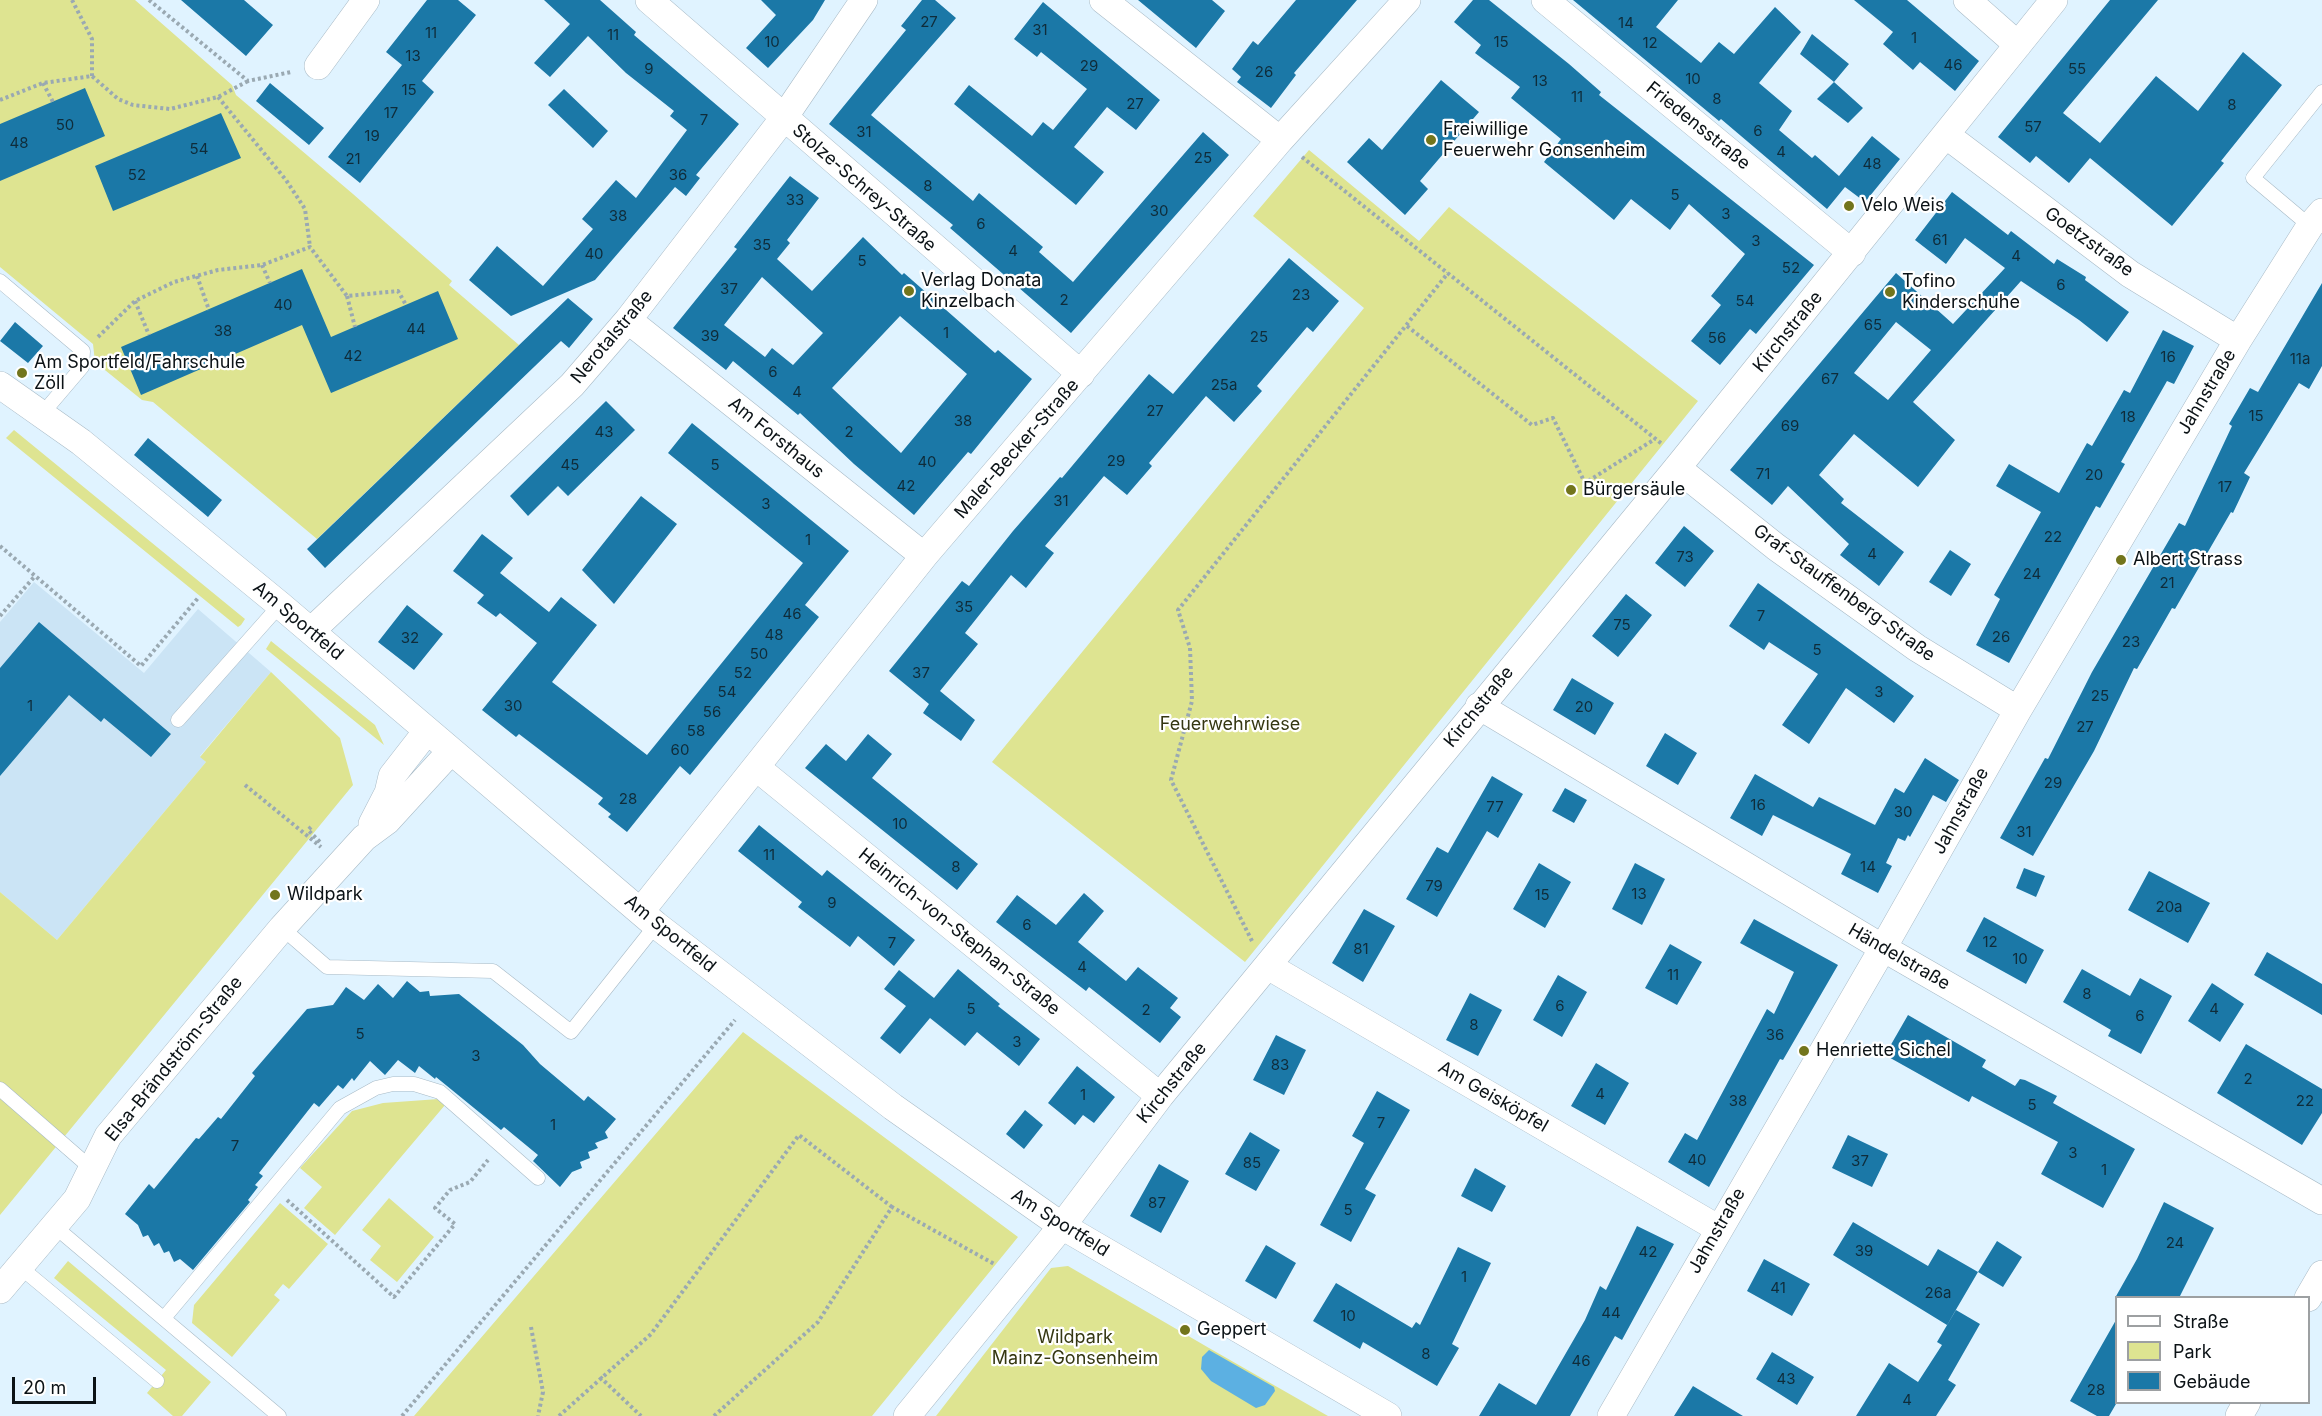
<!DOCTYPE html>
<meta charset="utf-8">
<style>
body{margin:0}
#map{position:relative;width:2322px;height:1416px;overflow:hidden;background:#e0f3ff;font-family:Inter,sans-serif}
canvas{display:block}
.legend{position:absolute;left:2115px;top:1296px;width:195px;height:108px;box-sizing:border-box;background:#fff;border:2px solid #9da0a2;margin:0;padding:8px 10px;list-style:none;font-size:18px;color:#0b1216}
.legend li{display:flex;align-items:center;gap:12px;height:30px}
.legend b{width:30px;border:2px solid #9da0a2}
.scale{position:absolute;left:12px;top:1377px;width:84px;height:27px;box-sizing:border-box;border:3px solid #0b1216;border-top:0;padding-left:8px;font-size:18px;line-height:21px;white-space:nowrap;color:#0b1216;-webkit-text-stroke:4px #fff;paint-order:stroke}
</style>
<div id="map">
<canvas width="2322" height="1416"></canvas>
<ul class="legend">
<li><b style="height:8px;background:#fff"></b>Straße</li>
<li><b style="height:16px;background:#dee491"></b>Park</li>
<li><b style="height:16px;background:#1b78a7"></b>Gebäude</li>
</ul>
<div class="scale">20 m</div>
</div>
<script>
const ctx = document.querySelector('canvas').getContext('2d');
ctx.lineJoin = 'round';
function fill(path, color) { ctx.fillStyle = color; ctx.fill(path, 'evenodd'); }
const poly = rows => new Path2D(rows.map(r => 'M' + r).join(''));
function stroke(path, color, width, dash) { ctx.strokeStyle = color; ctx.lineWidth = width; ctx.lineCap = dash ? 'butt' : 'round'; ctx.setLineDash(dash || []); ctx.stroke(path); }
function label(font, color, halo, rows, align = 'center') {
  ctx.font = font + ' Inter,sans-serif'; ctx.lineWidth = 4.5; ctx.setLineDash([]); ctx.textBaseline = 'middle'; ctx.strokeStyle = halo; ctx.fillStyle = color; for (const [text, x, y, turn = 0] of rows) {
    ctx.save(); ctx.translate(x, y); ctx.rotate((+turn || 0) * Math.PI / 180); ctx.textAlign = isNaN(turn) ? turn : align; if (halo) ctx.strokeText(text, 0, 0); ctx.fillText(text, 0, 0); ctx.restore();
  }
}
fill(poly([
 [34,582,144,673,198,609,271,672,200,756,206,762,57,940,0,892,0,622]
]), '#cbe4f5');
fill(poly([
 [0,0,135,0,232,85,236,95,353,194,452,281,449,285,519,345,317,539,153,402,142,400,95,362,93,344,0,267],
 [1309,150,1419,241,1449,207,1698,401,1245,962,992,762,1364,308,1253,216],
 [14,430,245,619,241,625,238,627,6,438],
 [271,641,375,725,384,745,266,649],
 [271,672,340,738,353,785,0,1215,0,892,57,940,206,762,200,757],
 [743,1032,1018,1237,872,1416,414,1416],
 [439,1099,445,1105,335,1235,304,1208,322,1187,300,1168,352,1111,383,1103],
 [389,1198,434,1237,397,1282,370,1260,381,1246,362,1230],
 [280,1203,328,1244,289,1289,283,1284,274,1295,280,1300,232,1357,192,1323,194,1305],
 [68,1261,211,1382,182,1416,173,1416,147,1393,166,1370,54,1278],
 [1068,1266,1209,1348,1328,1416,936,1416,1051,1268]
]), '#dee491');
fill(poly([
 [1209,1350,1274,1387,1275,1391,1265,1405,1256,1408,1211,1381,1201,1369,1202,1357]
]), '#5cb0e2');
fill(poly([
 [181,0,244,0,273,25,246,56],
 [427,0,458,0,476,15,422,81,434,92,360,183,328,157,402,65,386,52],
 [544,0,600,0,636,32,634,35,739,124,696,175,700,178,686,196,675,187,595,280,511,316,469,280,497,246,543,286,593,229,582,219,616,180,636,198,687,130,670,116,674,111,626,73,588,36,550,77,534,63,570,24],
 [761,0,825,0,813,20,768,68,746,48,776,15],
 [922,0,935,0,956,18,871,115,973,201,979,193,1043,247,1039,252,1073,282,1203,132,1229,155,1071,333,950,228,953,225,829,124,906,30,901,26],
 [1138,0,1212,0,1225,11,1196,48],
 [1296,0,1357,0,1294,73,1296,75,1271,108,1237,82,1241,77,1232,69,1253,41,1258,45],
 [1473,0,1489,0,1569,64,1601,92,1599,95,1814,265,1756,334,1750,329,1720,365,1691,341,1721,305,1711,296,1745,254,1689,204,1670,230,1631,199,1614,220,1544,162,1561,139,1511,98,1520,87,1475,53,1481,45,1454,22],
 [1573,0,1678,0,1656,27,1701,63,1719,42,1734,54,1775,7,1801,32,1759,83,1792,111,1779,130,1812,158,1815,155,1839,176,1872,136,1900,159,1865,202,1845,187,1827,209,1721,119,1719,121],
 [1854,0,1907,0,1979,61,1955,91,1920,62,1913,70,1883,44,1893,32],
 [2110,0,2158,0,2063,113,2100,143,2156,76,2198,111,2243,52,2282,85,2221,161,2224,163,2172,226,2090,158,2069,183,2036,156,2030,163,1998,137],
 [1043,2,1160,100,1136,130,1107,107,1074,147,1104,172,1076,205,954,104,969,85,1032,136,1043,122,1053,130,1087,89,1041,52,1037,57,1014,39],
 [1812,34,1849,64,1834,82,1800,54],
 [1441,80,1479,112,1420,181,1428,189,1405,215,1347,162,1369,138,1382,150],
 [1834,82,1863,108,1848,123,1817,99],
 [270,83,324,128,309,145,256,101],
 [85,88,105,136,0,181,0,124],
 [564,89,608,131,593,148,548,105],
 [221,113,241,158,113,211,95,166],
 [790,176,819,198,787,240,790,243,777,259,812,291,863,237,902,275,904,273,995,353,998,350,1032,379,971,454,968,452,914,515,854,464,800,413,798,415,733,361,726,370,673,328,737,249,734,247],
 [762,277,823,333,793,365,772,348,765,357,724,325],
 [900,316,967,374,901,453,832,388],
 [1952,192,2008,235,2011,231,2054,264,2057,259,2086,277,2085,280,2129,312,2107,342,2079,320,2021,281,1913,402,1955,440,1918,487,1854,434,1819,475,1844,499,1841,503,1904,552,1879,586,1840,555,1849,544,1788,486,1772,505,1730,470,1896,273,1953,324,2005,268,1965,238,1946,264,1915,240],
 [1896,322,1931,350,1888,400,1854,373],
 [1289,258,1339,301,1313,332,1307,327,1257,386,1262,391,1234,422,1206,396,1149,463,1152,466,1127,495,1104,476,1045,546,1054,553,1026,588,1011,575,965,633,978,644,940,691,975,720,961,741,923,713,929,704,889,671,962,581,969,586,1013,531,1060,477,1062,478,1149,374,1173,394],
 [302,269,331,337,438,291,458,339,331,393,302,325,141,395,121,347],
 [2322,283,2322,366,2309,389,2299,383,2244,473,2250,477,2233,513,2231,512,2175,609,2172,608,2137,669,2134,668,2094,751,2033,856,2000,838,2045,758,2048,759,2092,672,2179,523,2185,526,2232,426,2229,424,2250,388,2258,392],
 [568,298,593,319,569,348,561,341,325,568,307,549],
 [15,322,43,346,28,363,0,341],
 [2163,330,2194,346,2174,384,2167,381,2121,462,2125,464,2100,508,2096,506,2009,663,1976,645,2000,599,1994,595,2041,512,1996,486,2009,464,2059,493,2087,443,2092,446,2124,390,2130,393],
 [606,401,635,430,568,496,558,486,528,516,510,496],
 [692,423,849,551,805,605,819,617,690,775,680,766,627,832,608,817,611,814,598,804,603,798,519,734,516,737,482,710,537,643,500,613,496,617,477,603,484,595,453,571,482,534,513,558,500,573,549,612,561,597,597,625,552,682,647,755,803,563,668,453],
 [148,438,222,500,208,517,134,455],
 [641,496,677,524,614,604,582,570],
 [1684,526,1714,551,1685,587,1655,563],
 [1950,550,1971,564,1951,596,1929,582],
 [1758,583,1914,696,1894,723,1846,688,1809,744,1782,725,1818,674,1769,642,1764,650,1729,626],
 [1626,594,1652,615,1618,657,1592,636],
 [407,605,443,634,414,670,378,642],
 [39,622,171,734,151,757,104,718,101,722,69,695,0,776,0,668],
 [1572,678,1614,703,1595,735,1553,710],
 [1665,733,1697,753,1678,785,1646,766],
 [868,734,892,754,872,778,978,864,957,890,805,768,826,744,846,761],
 [1925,758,1959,780,1946,802,1933,795,1910,837,1908,835,1905,841,1898,838,1886,863,1892,866,1878,893,1841,874,1851,854,1773,815,1762,836,1730,818,1755,774,1813,807,1819,797,1875,825,1895,788,1904,793],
 [1492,776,1523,794,1498,838,1487,831,1437,917,1406,899,1437,847,1448,853],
 [1565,788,1587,800,1574,823,1552,811],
 [759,825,822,876,827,870,915,940,894,966,858,936,850,947,798,907,802,902,738,851],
 [1539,863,1571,882,1545,928,1513,909],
 [1635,863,1665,879,1642,925,1612,909],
 [2024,868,2045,876,2036,897,2016,888],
 [2149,871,2210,903,2188,943,2128,910],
 [1084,893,1104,911,1078,942,1126,981,1138,967,1178,998,1170,1008,1181,1017,1160,1043,1089,987,1086,991,996,922,1017,895,1056,925],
 [1364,909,1395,926,1363,982,1332,963],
 [1984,917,2044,950,2026,984,1966,951],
 [1754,919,1838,965,1783,1060,1780,1059,1709,1187,1668,1162,1685,1133,1697,1140,1767,1009,1774,1014,1794,972,1740,943],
 [1670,944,1702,962,1677,1005,1645,988],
 [2267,952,2322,984,2322,1015,2254,975],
 [958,969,1000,1004,998,1006,1040,1039,1019,1066,977,1032,965,1046,930,1018,900,1054,880,1038,906,1006,884,989,899,970,934,998],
 [2082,969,2130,996,2140,978,2172,996,2141,1054,2108,1036,2111,1030,2063,1002],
 [1558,975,1587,992,1562,1037,1533,1020],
 [407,981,420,992,429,991,430,996,459,994,523,1045,540,1064,584,1101,588,1096,616,1119,605,1132,608,1138,595,1143,598,1148,588,1152,590,1158,580,1162,582,1168,572,1172,560,1187,533,1161,538,1155,504,1127,501,1130,436,1077,435,1079,419,1066,415,1073,398,1060,385,1075,370,1061,354,1081,352,1078,343,1089,338,1085,319,1107,314,1103,259,1173,263,1176,255,1185,258,1187,248,1200,250,1202,193,1270,180,1259,174,1262,169,1251,164,1253,159,1243,154,1246,148,1235,143,1237,138,1225,125,1214,149,1184,154,1189,196,1138,199,1139,218,1117,221,1119,255,1076,252,1073,307,1009,333,1005,346,987,364,1000,378,984,393,998],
 [2212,983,2244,1004,2220,1042,2188,1021],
 [1470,993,1502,1010,1478,1056,1446,1040],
 [1908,1015,1986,1060,1982,1067,2015,1086,2020,1079,2025,1080,2057,1096,2053,1103,2135,1149,2103,1208,2041,1174,2058,1142,1972,1096,1969,1102,1885,1055],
 [1276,1035,1306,1050,1284,1095,1253,1080],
 [2246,1044,2322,1089,2322,1113,2302,1145,2217,1093],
 [1596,1063,1629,1083,1605,1125,1571,1106],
 [1077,1066,1115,1097,1094,1123,1083,1115,1075,1125,1048,1103],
 [1377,1091,1410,1110,1365,1189,1376,1195,1351,1242,1320,1225,1364,1143,1352,1136],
 [1025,1110,1043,1125,1024,1149,1006,1134],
 [1250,1132,1280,1150,1256,1191,1225,1174],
 [1848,1135,1888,1154,1872,1187,1832,1168],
 [1159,1164,1189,1181,1161,1233,1130,1216],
 [1475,1168,1506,1186,1492,1212,1461,1196],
 [2164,1202,2214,1228,2179,1298,2115,1298,2137,1259],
 [1853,1222,1928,1266,1938,1249,1978,1272,1997,1241,2022,1257,2003,1287,1978,1272,1947,1325,1833,1255],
 [1637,1226,1674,1244,1622,1340,1615,1336,1570,1416,1479,1416,1499,1383,1536,1405,1585,1320,1600,1286,1606,1290],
 [1266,1245,1296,1263,1276,1299,1245,1281],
 [1458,1247,1491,1263,1452,1344,1459,1348,1437,1386,1363,1342,1360,1349,1313,1321,1336,1283,1412,1328,1416,1322,1420,1325],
 [1764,1259,1810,1284,1792,1316,1747,1291],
 [1956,1310,1980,1324,1948,1380,1956,1385,1936,1416,1856,1416,1889,1363,1918,1382,1942,1345,1937,1342],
 [2116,1320,2116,1404,2109,1416,2097,1416,2070,1401],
 [1772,1352,1814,1377,1797,1405,1756,1379],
 [1693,1386,1743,1416,1674,1416]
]), '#1b78a7');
const lane = poly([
 [2310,226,2253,178,2322,92],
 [0,281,83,351,82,367,42,414],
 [178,720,280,605],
 [282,928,327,967,493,971,571,1032,656,925],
 [0,1089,92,1169],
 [54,1226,279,1416],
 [20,1267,157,1381],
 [164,1318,340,1108,376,1088,393,1084,414,1084,440,1092,538,1178]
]);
const street = poly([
 [649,0,1081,374],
 [1103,0,1280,140],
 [1545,0,1852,253],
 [1967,0,2018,45],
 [318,66,366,0],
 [1946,135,2130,274,2238,340],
 [628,320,924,556],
 [0,385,81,442,280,605,656,925,893,1107,1062,1226,1388,1416],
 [1677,468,1776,547,1917,648,2018,710],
 [311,631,572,385,628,320,783,119,864,0],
 [1479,706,1883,948,2322,1201],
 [757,768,1160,1096],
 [372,824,388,793,392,776,427,731],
 [641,911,924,556,1280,140,1407,0],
 [1268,966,1719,1229],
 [0,1290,77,1199,108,1136,282,928,364,838,387,821,451,751],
 [2308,1298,2322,1274],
 [907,1416,1062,1226,1160,1096,1677,468,2054,0],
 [1611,1416,1883,948,2018,710,2238,340,2310,226,2322,212],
 [2239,1416,2247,1402]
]);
stroke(lane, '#a8bac6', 15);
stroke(street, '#a8bac6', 28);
stroke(poly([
 [72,0,92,39,92,76],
 [149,0,248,81,291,72],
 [43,83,53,102],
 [218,97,286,180,305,209,310,247],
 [0,100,43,83,92,76,118,99,133,105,170,109,218,97,248,81],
 [1302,157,1662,444],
 [262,265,270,283],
 [197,276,209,310],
 [347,296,355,327],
 [135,301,149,335],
 [1407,326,1532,425,1553,418,1585,483,1655,439],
 [98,337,135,301,174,282,218,270,262,265,310,247,347,296,398,291,406,305],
 [0,546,141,666,198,598],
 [0,616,35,576],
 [245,785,321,847],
 [311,827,308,830,321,843],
 [1252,941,1171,780,1192,701,1190,648,1178,610,1448,273],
 [287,1200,394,1297,455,1224,435,1208,450,1190,470,1182,488,1160],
 [531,1327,543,1392,538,1416],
 [600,1377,641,1416],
 [402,1416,735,1020],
 [559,1416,651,1334,799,1135,892,1207],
 [714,1416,818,1322,892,1207,996,1265]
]), '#9aa9b2', 4, [3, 3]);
stroke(lane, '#fff', 14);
stroke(street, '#fff', 27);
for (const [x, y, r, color] of [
 [1431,140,6,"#72751c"],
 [1849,206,6,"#72751c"],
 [909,291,6,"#72751c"],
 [1890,292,6,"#72751c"],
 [22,373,6,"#72751c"],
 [1571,490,6,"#72751c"],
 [2121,560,6,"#72751c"],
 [275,895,6,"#72751c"],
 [1804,1051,6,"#72751c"],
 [1185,1330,6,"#72751c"]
]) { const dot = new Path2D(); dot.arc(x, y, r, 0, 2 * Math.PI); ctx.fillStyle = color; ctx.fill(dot); stroke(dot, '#fff', 2); }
label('15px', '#0f2c3a', null, [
 ["27",929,22],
 ["14",1626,23],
 ["31",1040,30],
 ["11",431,33],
 ["11",613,35],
 ["1",1914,38],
 ["10",772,42],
 ["15",1501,42],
 ["12",1650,43],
 ["13",413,56],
 ["46",1953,65],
 ["29",1089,66],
 ["9",649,69],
 ["55",2077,69],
 ["26",1264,72],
 ["10",1693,79],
 ["13",1540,81],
 ["15",409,90],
 ["11",1577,97],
 ["8",1717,99],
 ["27",1135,104],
 ["8",2232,105],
 ["17",391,113],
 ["7",704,120],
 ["50",65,125],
 ["57",2033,127],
 ["6",1758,131],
 ["31",864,132],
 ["19",372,136],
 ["48",19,143],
 ["54",199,149],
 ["4",1781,152],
 ["25",1203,158],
 ["21",353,159],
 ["48",1872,164],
 ["52",137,175],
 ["36",678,175],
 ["8",928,186],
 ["5",1675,195],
 ["33",795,200],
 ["30",1159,211],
 ["3",1726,214],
 ["38",618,216],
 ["6",981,224],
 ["61",1940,240],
 ["3",1756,241],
 ["35",762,245],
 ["4",1013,251],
 ["40",594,254],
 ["4",2016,256],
 ["5",862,261],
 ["52",1791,268],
 ["6",2061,285],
 ["37",729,289],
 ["23",1301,295],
 ["2",1064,300],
 ["54",1745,301],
 ["40",283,305],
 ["65",1873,325],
 ["44",416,329],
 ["38",223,331],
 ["1",946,333],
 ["39",710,336],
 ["25",1259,337],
 ["56",1717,338],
 ["42",353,356],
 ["16",2168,357],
 ["11a",2300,359],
 ["6",773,372],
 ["67",1830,379],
 ["25a",1224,385],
 ["4",797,392],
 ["27",1155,411],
 ["15",2256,416],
 ["18",2128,417],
 ["38",963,421],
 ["69",1790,426],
 ["43",604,432],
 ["2",849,432],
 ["29",1116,461],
 ["40",927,462],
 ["45",570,465],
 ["5",715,465],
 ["71",1763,474],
 ["20",2094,475],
 ["42",906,486],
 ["17",2225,487],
 ["31",1061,501],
 ["3",766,504],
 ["22",2053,537],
 ["1",808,540],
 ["4",1872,554],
 ["73",1685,557],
 ["24",2032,574],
 ["21",2167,583],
 ["35",964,607],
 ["46",792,614],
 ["7",1761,616],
 ["75",1622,625],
 ["48",774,635],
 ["26",2001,637],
 ["32",410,638],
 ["23",2131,642],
 ["5",1817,650],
 ["50",759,654],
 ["52",743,673],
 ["37",921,673],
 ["54",727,692],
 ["3",1879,692],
 ["25",2100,696],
 ["1",30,706],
 ["30",513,706],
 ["20",1584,707],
 ["56",712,712],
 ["27",2085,727],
 ["58",696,731],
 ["60",680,750],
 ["29",2053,783],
 ["28",628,799],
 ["16",1758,805],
 ["77",1495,807],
 ["30",1903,812],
 ["10",900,824],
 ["31",2024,832],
 ["11",769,855],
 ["8",956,867],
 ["14",1868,867],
 ["79",1434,886],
 ["13",1639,894],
 ["15",1542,895],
 ["9",832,903],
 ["20a",2169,907],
 ["6",1027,925],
 ["12",1990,942],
 ["7",892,943],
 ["81",1361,949],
 ["10",2020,959],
 ["4",1082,967],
 ["11",1673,975],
 ["8",2087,994],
 ["6",1560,1006],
 ["5",971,1009],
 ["4",2214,1009],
 ["2",1146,1010],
 ["6",2140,1016],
 ["8",1474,1025],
 ["5",360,1034],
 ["36",1775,1035],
 ["3",1017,1042],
 ["3",476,1056],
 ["83",1280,1065],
 ["2",2248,1079],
 ["4",1600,1094],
 ["1",1083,1095],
 ["38",1738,1101],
 ["22",2305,1101],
 ["5",2032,1105],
 ["7",1381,1123],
 ["1",553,1125],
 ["7",235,1146],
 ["3",2073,1153],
 ["40",1697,1160],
 ["37",1860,1161],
 ["85",1252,1163],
 ["1",2104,1170],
 ["87",1157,1203],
 ["5",1348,1210],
 ["24",2175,1243],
 ["39",1864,1251],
 ["42",1648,1252],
 ["1",1464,1277],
 ["41",1778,1288],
 ["26a",1938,1293],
 ["44",1611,1313],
 ["10",1348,1316],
 ["8",1426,1354],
 ["46",1581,1361],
 ["43",1786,1379],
 ["28",2096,1390],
 ["4",1907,1400]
]);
label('18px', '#0b1216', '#fff', [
 ["Friedensstraße",1698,126,39],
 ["Stolze-Schrey-Straße",864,188,41],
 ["Goetzstraße",2089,242,36],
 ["Kirchstraße",1788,332,-51],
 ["Nerotalstraße",612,337,-50],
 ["Jahnstraße",2207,392,-59],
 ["Am Forsthaus",776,438,39],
 ["Maler-Becker-Straße",1017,449,-49],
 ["Graf-Stauffenberg-Straße",1844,593,36],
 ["Am Sportfeld",298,621,40],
 ["Kirchstraße",1479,707,-51],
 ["Jahnstraße",1961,811,-61],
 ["Heinrich-von-Stephan-Straße",959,932,39],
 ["Am Sportfeld",670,934,39],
 ["Händelstraße",1899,957,30],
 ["Elsa-Brändström-Straße",174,1059,-51],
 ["Kirchstraße",1172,1083,-51],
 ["Am Geisköpfel",1493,1097,30],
 ["Am Sportfeld",1060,1223,32],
 ["Jahnstraße",1717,1231,-60]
]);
label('18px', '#0b1216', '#fff', [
 ["Freiwillige",1443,130],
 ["Feuerwehr Gonsenheim",1443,151],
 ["Velo Weis",1861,206],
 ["Verlag Donata",921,281],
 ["Kinzelbach",921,302],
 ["Tofino",1902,282],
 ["Kinderschuhe",1902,303],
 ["Am Sportfeld/Fahrschule",34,363],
 ["Zöll",34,384],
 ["Bürgersäule",1583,490],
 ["Albert Strass",2133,560],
 ["Wildpark",287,895],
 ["Henriette Sichel",1816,1051],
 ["Geppert",1197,1330]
], 'left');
label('18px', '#353712', '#fff', [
 ["Feuerwehrwiese",1230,725],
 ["Wildpark",1075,1338],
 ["Mainz-Gonsenheim",1075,1359]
]);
</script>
